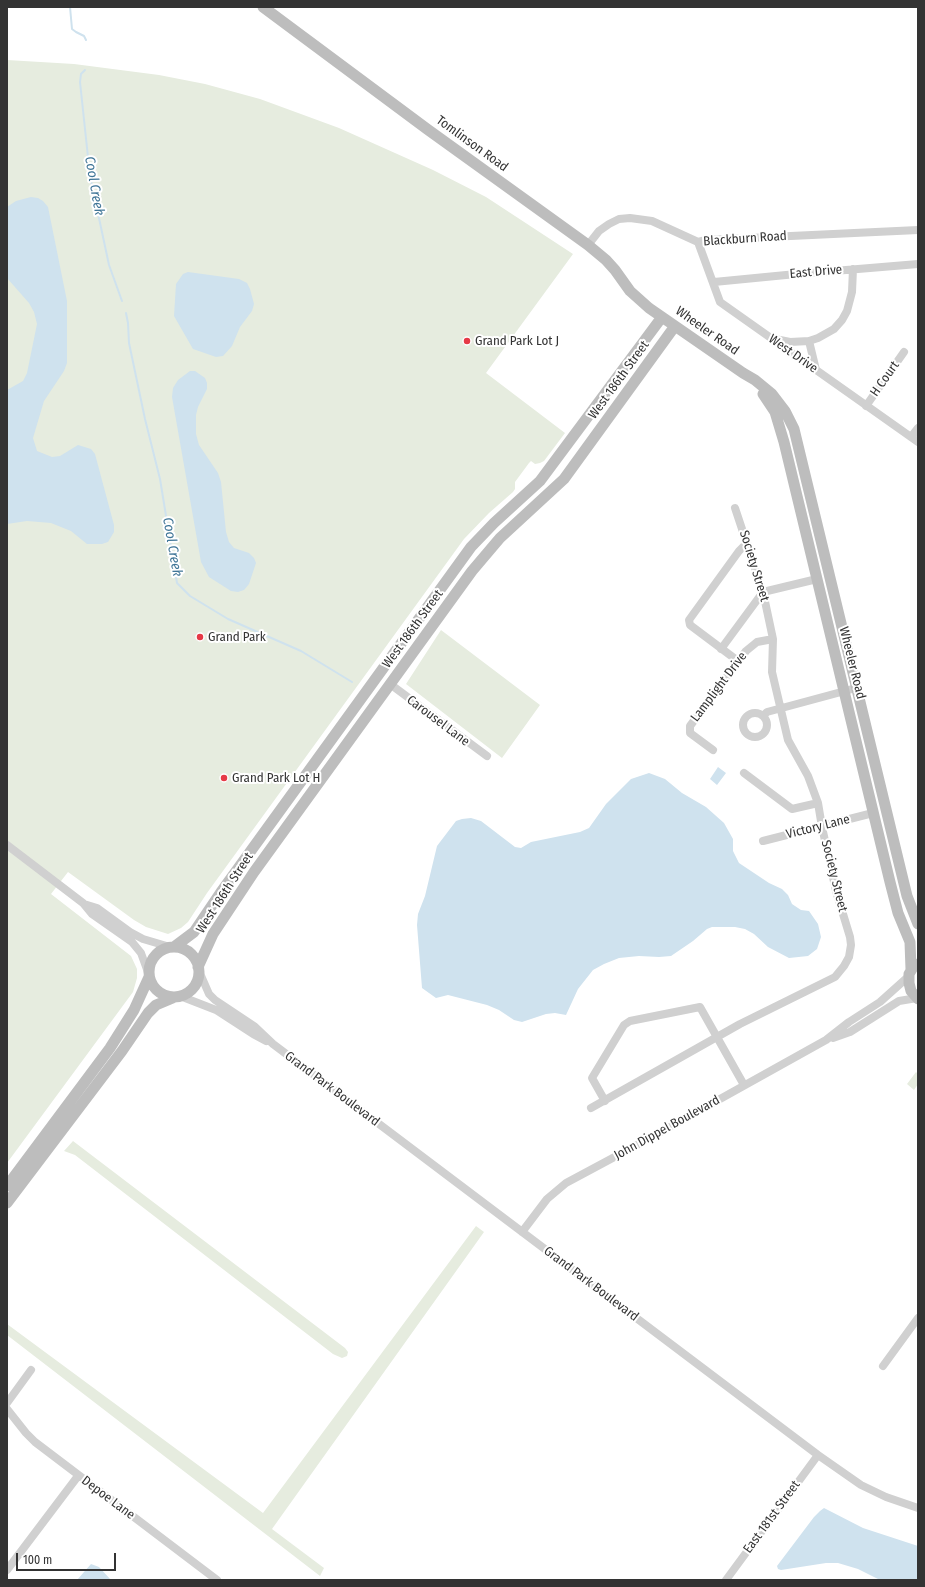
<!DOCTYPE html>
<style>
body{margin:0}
#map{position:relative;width:925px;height:1587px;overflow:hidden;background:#fff;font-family:"Fira Sans Condensed",sans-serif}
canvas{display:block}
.frame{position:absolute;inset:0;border:8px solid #333;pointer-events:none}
.scale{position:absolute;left:16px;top:1553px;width:100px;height:18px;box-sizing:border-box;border:2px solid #333;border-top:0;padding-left:5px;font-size:12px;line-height:14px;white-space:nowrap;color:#333;-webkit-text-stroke:3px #fff;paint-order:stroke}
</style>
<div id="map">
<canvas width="925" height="1587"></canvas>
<div class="frame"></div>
<div class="scale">100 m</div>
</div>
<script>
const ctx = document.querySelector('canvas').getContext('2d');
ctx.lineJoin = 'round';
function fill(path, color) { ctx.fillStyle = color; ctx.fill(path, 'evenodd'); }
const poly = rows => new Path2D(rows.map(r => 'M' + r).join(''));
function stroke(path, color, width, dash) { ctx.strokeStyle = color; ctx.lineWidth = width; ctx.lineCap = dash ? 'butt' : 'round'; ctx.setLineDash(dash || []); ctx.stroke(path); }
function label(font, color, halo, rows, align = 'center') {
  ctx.font = font + ' "Fira Sans Condensed",sans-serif'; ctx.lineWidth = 4; ctx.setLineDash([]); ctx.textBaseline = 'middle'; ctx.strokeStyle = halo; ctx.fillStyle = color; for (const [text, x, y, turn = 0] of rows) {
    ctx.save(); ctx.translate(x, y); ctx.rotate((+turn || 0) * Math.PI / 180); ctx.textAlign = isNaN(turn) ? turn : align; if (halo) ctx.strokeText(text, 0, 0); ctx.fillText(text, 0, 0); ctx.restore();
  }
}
fill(poly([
 [7,60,74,64,159,75,205,84,260,99,339,128,433,170,486,197,573,254,486,373,565,433,544,461,540,463,535,464,531,461,529,463,515,482,515,489,513,492,489,513,464,539,207,893,188,922,181,928,168,934,146,927,134,920,68,872,51,894,131,956,137,969,137,978,133,992,7,1163],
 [441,630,540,705,502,758,406,684],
 [916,1072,918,1074,918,1084,914,1090,907,1084],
 [73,1141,345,1348,348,1352,347,1356,342,1358,333,1354,75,1155,64,1151],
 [476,1226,484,1232,272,1529,324,1568,320,1576,7,1335,7,1324,263,1513]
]), '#e6ecdf');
fill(poly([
 [31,197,38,198,43,201,48,207,67,301,67,363,64,371,44,401,33,438,37,451,52,457,60,456,78,445,91,449,95,454,114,525,114,532,108,542,102,544,87,544,71,531,51,523,27,521,7,524,7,390,23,381,27,373,37,324,34,312,29,303,7,278,7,207,16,201],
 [188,272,239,279,247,283,250,289,254,304,252,311,240,327,232,346,223,356,216,357,193,349,174,316,176,284,183,274],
 [190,371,195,371,205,378,207,383,207,389,198,407,196,415,196,434,199,445,218,473,221,482,226,532,229,542,234,548,249,553,254,558,256,563,249,584,244,590,238,592,231,591,209,577,201,562,172,397,173,388,178,380],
 [718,767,726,773,717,785,710,779],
 [649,773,665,779,682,793,706,807,724,823,733,839,733,851,739,863,769,883,782,889,788,895,792,904,801,910,809,911,818,924,821,937,817,949,808,956,789,958,768,947,754,934,745,929,735,927,712,927,707,929,693,941,671,956,659,957,639,956,619,958,604,964,593,970,578,989,566,1015,555,1013,546,1014,522,1022,514,1020,499,1010,487,1005,448,995,436,998,422,988,417,925,418,914,425,896,437,846,456,821,462,819,471,818,481,821,515,847,521,848,531,842,580,832,589,828,606,804,631,779],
 [824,1508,863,1528,918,1546,918,1580,880,1580,858,1569,838,1563,826,1563,781,1570,778,1569,777,1566,814,1517,820,1511],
 [91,1564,99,1567,111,1580,77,1580]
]), '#cfe2ee');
stroke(poly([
 [70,7,72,29,76,32,84,36,86,40],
 [85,70,81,74,80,82,90,176,109,265,122,301],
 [126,313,128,323,129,343,145,419,160,479,177,583,190,596,228,619,301,651,352,682]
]), '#cfe2ee', 2);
stroke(poly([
 [698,242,720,302,918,442],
 [588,245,599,231,609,224,619,219,630,218,652,221,698,242,706,240,918,230],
 [714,282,786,275,918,264],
 [775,339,790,342,809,341,818,338,834,329,842,320,847,311,852,292,853,269],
 [809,341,816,370],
 [866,406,904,352],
 [911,437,918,428],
 [721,649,763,592,817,579],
 [738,661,690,625,689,620,739,551,747,543],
 [390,684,487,756],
 '743 725a12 12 0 1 1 24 0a12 12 0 1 1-24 0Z',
 [763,716,767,712,856,688],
 [713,750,690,733,690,726,746,651,757,642,773,639],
 [744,773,792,809,818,803],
 [763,841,873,813],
 [7,845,83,903,92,914,132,942,141,953,149,975],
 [84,904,97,908,130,932,143,939,170,947],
 [199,971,209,994,215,1000,254,1026,273,1044,818,1455,861,1485,886,1497,918,1508],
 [180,996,216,1010,253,1034,266,1041],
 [833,1038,850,1032,899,1001,917,998],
 [605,1101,592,1078,624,1025,630,1021,700,1007,744,1085],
 [591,1108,740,1024,835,977,844,966,849,957,851,945,850,937,836,891,822,827,818,803,808,776,788,740,772,672,773,639,763,592,735,508],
 [522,1232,547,1199,566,1183,650,1138,826,1040,849,1022,880,1002,909,976],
 [883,1366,918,1318],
 [7,1403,31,1370],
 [7,1409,26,1433,35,1442,217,1580],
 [7,1570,78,1476],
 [726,1580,818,1455]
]), '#d0d0d0', 8);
stroke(poly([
 [263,7,427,129,588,245,606,260,615,270,630,291,649,308,743,373,755,380,772,394,785,411,794,429,907,896,918,924],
 [763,394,775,412,784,442,890,882,898,913,910,942,911,969],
 '149 972a25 25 0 1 1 50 0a25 25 0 1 1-50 0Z',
 [174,947,194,932,221,892,471,547,494,523,540,481,662,317],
 [915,964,909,974,909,983,911,991,918,999],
 [198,967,213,934,254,872,472,571,500,538,564,479,675,326],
 [7,1186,110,1048,134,1010,149,977],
 [7,1203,122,1051,148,1013,156,1005,175,997]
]), '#bdbdbd', 11);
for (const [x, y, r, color] of [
 [467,341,4,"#e63946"],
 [200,637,4,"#e63946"],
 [224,778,4,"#e63946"]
]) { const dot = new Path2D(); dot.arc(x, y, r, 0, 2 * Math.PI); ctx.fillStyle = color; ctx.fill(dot); stroke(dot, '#fff', 1.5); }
label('13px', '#333', '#fff', [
 ["Tomlinson Road",472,144,36],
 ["Blackburn Road",745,239,-4],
 ["East Drive",816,272,-5],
 ["Wheeler Road",707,331,35],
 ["West Drive",793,354,35],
 ["H Court",885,379,-55],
 ["West 186th Street",619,380,-54],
 ["Society Street",754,566,73],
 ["West 186th Street",413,629,-54],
 ["Wheeler Road",852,663,76],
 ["Lamplight Drive",719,687,-53],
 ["Carousel Lane",438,721,37],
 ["Victory Lane",818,827,-14],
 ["Society Street",834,876,76],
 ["West 186th Street",225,893,-57],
 ["Grand Park Boulevard",332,1089,37],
 ["John Dippel Boulevard",667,1128,-29],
 ["Grand Park Boulevard",591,1284,37],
 ["Depoe Lane",108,1498,37],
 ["East 181st Street",772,1517,-54]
]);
label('13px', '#333', '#fff', [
 ["Grand Park Lot J",475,341],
 ["Grand Park",208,637],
 ["Grand Park Lot H",232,778]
], 'left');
label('italic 14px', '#3f7597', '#fff', [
 ["Cool Creek",94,186,80],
 ["Cool Creek",172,547,80]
]);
</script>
